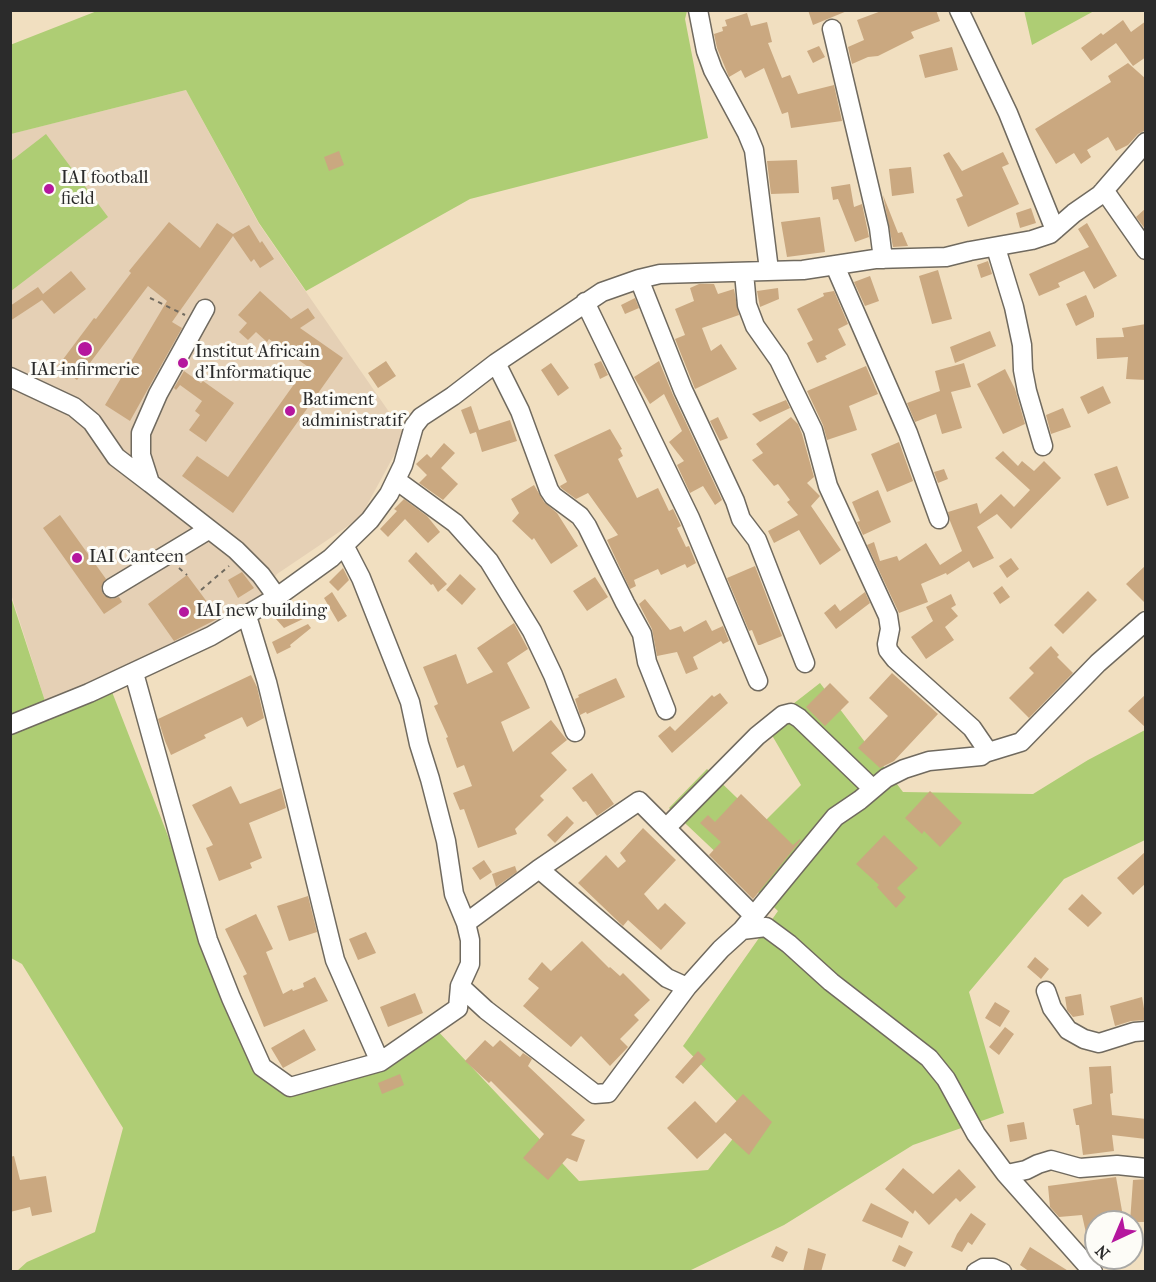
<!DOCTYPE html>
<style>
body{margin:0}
#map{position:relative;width:1156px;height:1282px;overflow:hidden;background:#f1dfc0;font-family:"IM FELL French Canon",serif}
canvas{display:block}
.frame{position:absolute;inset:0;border:12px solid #2b2b2b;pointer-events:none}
.north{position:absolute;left:1084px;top:1210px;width:60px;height:60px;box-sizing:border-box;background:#fdfcf7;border:2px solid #a9a8a5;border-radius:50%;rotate:224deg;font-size:16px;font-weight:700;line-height:24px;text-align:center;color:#2b2b2b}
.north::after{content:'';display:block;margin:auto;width:21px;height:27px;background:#b5179e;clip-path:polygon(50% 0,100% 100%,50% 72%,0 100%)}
</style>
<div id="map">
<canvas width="1156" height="1282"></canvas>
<div class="frame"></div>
<div class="north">N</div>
</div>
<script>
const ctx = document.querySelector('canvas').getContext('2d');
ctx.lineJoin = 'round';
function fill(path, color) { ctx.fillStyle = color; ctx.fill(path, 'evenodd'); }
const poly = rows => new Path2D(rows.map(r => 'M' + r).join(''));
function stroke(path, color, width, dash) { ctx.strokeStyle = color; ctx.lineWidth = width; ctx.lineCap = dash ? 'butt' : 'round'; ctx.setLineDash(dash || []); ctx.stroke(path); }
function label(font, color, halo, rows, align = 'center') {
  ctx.font = font + ' "IM FELL French Canon",serif'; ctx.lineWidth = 6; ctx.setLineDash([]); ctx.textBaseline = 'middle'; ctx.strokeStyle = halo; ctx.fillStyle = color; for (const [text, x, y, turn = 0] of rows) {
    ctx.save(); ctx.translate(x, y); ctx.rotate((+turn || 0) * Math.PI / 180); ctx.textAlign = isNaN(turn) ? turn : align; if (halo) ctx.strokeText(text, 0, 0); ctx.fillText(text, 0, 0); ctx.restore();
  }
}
fill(poly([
 [186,90,259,224,405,435,360,518,277,574,256,607,107,679,45,701,11,594,10,134]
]), '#e5d0b5');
fill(poly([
 [1024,10,1094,10,1094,11,1032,45],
 [97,11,687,11,685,19,708,138,470,199,306,291,259,223,186,90,11,134,10,45],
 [46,134,108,217,11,291,11,161],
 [10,594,45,701,107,679,241,1024,290,1087,293,1095,434,1027,579,1181,708,1170,751,1116,683,1046,778,911,669,808,707,769,763,823,801,785,766,725,820,683,903,792,1033,794,1088,760,1145,730,1145,840,1064,879,969,992,1004,1113,913,1145,784,1225,689,1271,17,1271,27,1262,95,1232,123,1128,22,964,11,958]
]), '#aecd74');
fill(poly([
 [808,10,847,10,847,11,813,25],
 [884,10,936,10,940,21,911,32,914,38,878,56,868,57,852,64,848,47,864,40,857,20],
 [747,13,751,26,767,22,772,42,768,43,782,78,790,75,798,94,834,85,842,121,791,128,788,112,782,114,764,68,745,78,741,70,729,77,717,48,714,34,723,31,722,27,727,26,725,20],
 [1123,20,1131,32,1146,21,1146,57,1133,66,1116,43,1091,61,1081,48,1101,33,1103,35],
 [819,46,825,57,813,63,807,51],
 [952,47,958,70,925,78,919,55],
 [1128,63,1146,79,1146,130,1138,134,1128,145,1116,151,1108,137,1087,150,1091,157,1081,164,1074,153,1056,164,1035,129,1111,82,1108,76],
 [339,151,344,165,329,171,324,157],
 [949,152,962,171,1003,152,1009,164,1002,167,1019,204,968,227,956,199,963,196,943,155],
 [797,160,799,193,771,194,767,161],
 [911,167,914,193,892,196,889,169],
 [850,184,854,207,862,204,869,237,855,242,838,199,833,200,831,187],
 [883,195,898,233,902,232,908,246,893,247],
 [1031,208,1036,223,1020,228,1016,213],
 [1146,208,1146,230,1136,217],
 [820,217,825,252,787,257,781,222],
 [169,222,200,248,217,223,233,234,249,225,260,243,262,241,274,259,260,268,254,259,251,262,233,236,172,322,182,328,130,421,105,405,167,301,148,286,77,380,58,366,94,318,96,319,131,273,129,271],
 [1087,223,1117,276,1094,289,1084,271,1058,283,1060,287,1039,296,1029,274,1089,247,1078,229],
 [988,261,992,274,981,278,977,265],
 [938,270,952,319,932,324,919,276],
 [71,271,86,289,54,314,42,300,10,321,10,306,38,287,43,294],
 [870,276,879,301,865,306,854,282],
 [699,284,714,284,718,294,734,289,739,315,702,328,711,351,721,344,737,369,695,389,675,339,685,335,675,309,694,301,690,288],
 [778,288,779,299,760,307,757,291],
 [260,291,291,319,308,308,315,318,300,328,343,358,233,513,182,476,197,456,228,477,307,366,269,339,267,342,256,332,248,340,239,332,247,323,238,315],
 [834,291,848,324,838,329,846,345,825,356,827,359,817,363,807,343,813,340,797,309,824,296,823,293],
 [1086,295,1094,313,1094,317,1076,326,1066,304],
 [635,298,639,308,625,314,621,305],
 [1146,324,1146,380,1126,379,1128,357,1097,359,1096,338,1124,337,1122,328],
 [990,331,996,346,955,363,950,347],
 [386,361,396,376,378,388,368,373],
 [601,361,608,375,600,379,594,364],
 [659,361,673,395,722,500,715,505,703,486,690,493,677,465,684,461,669,442,682,431,664,394,650,404,634,377],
 [551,363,569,388,558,396,541,370],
 [964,363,971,387,951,392,962,428,942,434,936,414,915,422,907,403,940,391,935,371],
 [866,366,878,394,849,406,857,430,827,440,823,425,807,391],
 [1005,369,1015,389,1025,424,1003,434,977,384],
 [184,371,201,383,203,381,234,403,206,442,189,430,200,415,195,411,202,401,180,385,176,390,174,388],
 [1103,386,1111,403,1088,414,1080,397],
 [786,400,790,408,760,422,752,414],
 [471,406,479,430,510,420,517,441,482,452,476,432,470,434,461,410],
 [1063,408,1071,427,1051,434,1046,415],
 [718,417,728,438,720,441,710,421],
 [791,417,798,424,802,434,814,477,807,483,820,496,811,506,841,550,820,565,799,530,774,543,768,531,798,515,787,502,790,500,778,484,774,486,752,460,763,453,756,444],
 [610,429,622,449,620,450,623,456,618,459,637,498,658,488,669,511,673,509,681,526,677,528,686,547,689,546,696,563,687,568,685,564,661,575,658,569,634,580,636,586,630,589,607,540,618,535,588,493,576,499,561,488,560,486,567,482,554,455],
 [899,442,913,481,887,492,871,454],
 [444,443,455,453,441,468,458,484,443,500,419,483,427,475,416,464,427,454,431,458],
 [1003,451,1018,466,1022,461,1034,471,1044,461,1061,478,1011,529,997,514,977,527,994,558,973,568,969,561,947,575,946,573,921,584,928,602,899,613,867,545,874,542,880,561,897,556,899,561,926,543,940,565,962,551,950,521,948,512,977,503,980,514,1001,494,1014,507,1030,490,995,458],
 [1117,466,1129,498,1107,506,1094,474],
 [944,469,948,479,938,483,934,472],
 [534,485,544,502,557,513,578,546,551,564,534,538,532,540,512,521,519,513,511,499],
 [878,490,891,522,863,535,857,522,860,521,852,502],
 [404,499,427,516,440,532,428,543,405,519,388,537,380,529,397,511,394,509],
 [60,515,106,579,101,588,103,594,112,599,119,597,122,602,104,614,43,528],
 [416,552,447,584,438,592,433,584,431,585,408,561],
 [1011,558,1019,569,1007,578,999,566],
 [1146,565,1146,604,1126,584],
 [755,566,782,636,760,645,758,645,752,630,749,631,727,578],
 [343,568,349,580,338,591,329,582],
 [242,572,254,588,238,598,228,580],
 [460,574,476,589,462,605,446,590],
 [187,575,219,618,174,641,148,604],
 [595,577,608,597,587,611,573,591],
 [1002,586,1010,597,1000,604,993,593],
 [1088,591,1097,600,1063,634,1054,625],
 [332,592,347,616,338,622,324,598],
 [865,592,870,603,836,629,824,613,835,604,840,611],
 [951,594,956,605,951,608,958,616,945,627,954,640,926,659,911,637,933,621,926,607],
 [645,599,670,630,681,626,684,632,706,620,712,631,723,626,729,641,723,644,721,641,693,657,698,669,686,674,677,652,657,656,652,629,639,604],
 [298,604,305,618,284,628,276,619,285,610],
 [514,623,528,649,507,663,530,708,501,722,513,752,551,720,567,740,551,753,567,770,540,796,544,800,515,829,517,834,478,848,464,809,460,810,453,793,472,786,464,765,457,768,446,738,448,737,434,706,438,704,423,667,456,654,467,684,493,672,477,648],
 [308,624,311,628,290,645,291,647,277,654,272,642],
 [1051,646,1059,655,1057,657,1073,673,1029,718,1009,698,1034,673,1029,668],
 [892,673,938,714,894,761,880,768,858,748,888,716,869,698],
 [251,675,257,687,264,718,247,727,242,717,204,735,206,738,171,755,165,741,158,719],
 [616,678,625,697,587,714,586,712,580,715,575,699,579,697,578,695],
 [830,683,849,702,825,726,806,707],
 [720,693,728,703,672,753,658,736,670,726,675,731,712,695,714,697],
 [1146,694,1146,728,1128,711],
 [592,773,614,804,597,816,586,801,583,802,572,788],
 [231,786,240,804,281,788,286,808,249,823,262,858,250,863,252,868,219,881,206,848,213,845,192,805],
 [930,791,962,823,940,847,924,831,922,834,905,818],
 [741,794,793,845,800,839,801,840,753,899,709,855,721,842,700,823,708,815,715,822],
 [567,816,574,823,555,843,547,835],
 [643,828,676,860,644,894,658,910,665,903,686,923,661,950,628,920,623,926,578,883,606,855,618,868,626,861,620,853],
 [884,835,918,868,897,888,906,897,896,908,877,887,879,885,856,864],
 [1146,851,1146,883,1133,895,1117,878],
 [484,860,492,872,480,880,472,868],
 [515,866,517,872,496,887,492,874],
 [1082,894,1102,913,1088,927,1068,909],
 [308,896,317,932,289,941,277,906],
 [256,914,273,949,266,952,283,994,292,989,293,991,304,987,303,983,315,977,328,1001,264,1027,243,976,247,974,225,929],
 [366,932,376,953,358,960,349,939],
 [582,941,609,968,610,967,620,976,623,973,650,1000,634,1015,639,1020,620,1039,628,1047,610,1066,581,1036,571,1047,523,1006,539,988,528,979,542,962,551,971],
 [1035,957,1049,969,1041,979,1027,967],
 [415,993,423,1013,388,1027,380,1007],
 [1081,994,1084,1015,1073,1017,1067,1010,1065,997],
 [1142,997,1146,1020,1131,1021,1115,1026,1110,1006],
 [995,1002,1010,1011,1000,1027,985,1018],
 [1005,1027,1014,1034,999,1055,989,1047],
 [304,1029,316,1050,283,1068,271,1048],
 [485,1040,493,1047,500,1040,520,1057,523,1053,532,1059,528,1066,585,1120,571,1135,585,1140,577,1162,567,1158,548,1180,523,1158,544,1134,491,1081,489,1083,465,1061],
 [698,1051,706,1059,683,1084,675,1077],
 [1111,1066,1113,1093,1110,1094,1112,1115,1146,1119,1146,1139,1112,1135,1114,1151,1083,1155,1079,1125,1076,1125,1073,1109,1092,1104,1089,1067],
 [400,1074,404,1085,382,1094,378,1083],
 [743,1094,772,1122,749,1155,725,1133,697,1159,667,1128,695,1101,716,1123],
 [1024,1122,1027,1139,1010,1142,1007,1125],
 [14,1156,20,1180,46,1176,52,1212,32,1216,30,1207,10,1212,10,1157],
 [903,1168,933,1194,959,1169,976,1187,960,1202,956,1198,929,1225,915,1210,913,1214,885,1189],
 [1116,1177,1124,1222,1096,1222,1095,1257,1090,1251,1082,1215,1059,1217,1050,1207,1048,1186],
 [1146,1179,1146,1222,1130,1222,1133,1180],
 [871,1203,909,1222,902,1238,862,1221],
 [971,1213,986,1224,972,1245,968,1242,962,1252,951,1247,957,1234],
 [899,1245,913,1252,905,1267,892,1261],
 [776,1246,788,1252,783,1262,771,1257],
 [1030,1247,1070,1272,1030,1272,1020,1265],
 [808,1248,826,1254,821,1272,803,1272]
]), '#caa880');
const minor = poly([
 [698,10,706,51,713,70,747,133,754,150,769,270],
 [959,10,1008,113,1055,230],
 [832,29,879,228,883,259],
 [1104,190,1146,250],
 [996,248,1014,307,1022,345,1023,370,1027,391,1043,446],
 [835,266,908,433,939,519],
 [744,273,747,305,755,326,779,360,813,430,828,486,888,616,890,629,887,644,888,650,895,659,972,728,985,747,985,753],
 [639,279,683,390,735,501,741,519,757,540,805,663],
 [585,302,690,518,758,681],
 [205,309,158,394,141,433,141,455,150,483,236,550,261,575,277,597],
 [496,363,520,411,549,490,553,496,580,516,587,526,625,603,642,634,647,662,666,710],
 [10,377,74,407,92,422,116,457,150,483],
 [396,480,455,523,489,561,532,631,553,675,575,732],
 [345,547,361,578,410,702,419,744,430,779,446,841,454,894,466,923,470,940,470,964,460,986,486,1010,595,1094,608,1093,687,987,721,949,742,930,766,927,789,944,831,982,929,1058,946,1079,976,1134,1005,1173,1093,1272],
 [112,588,208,530],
 [247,616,267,682,335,960,380,1062],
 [134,673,208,940,231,998,262,1067,290,1087,380,1062,458,1008,460,986],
 [10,725,89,693,211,636,277,597,331,558,370,520,389,494,403,465,414,426,421,417,453,396,496,363,602,292,639,279,660,274,803,270,875,259,946,257,970,251,1032,240,1050,234,1074,213,1100,195,1146,142],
 [666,828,757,736,783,715,791,713,799,718,873,789],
 [466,923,539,869],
 [742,930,835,817,860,800,886,778,904,769,929,761,981,756,985,753,1021,742,1098,663,1146,621],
 [687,987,667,978,539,869,639,801,754,916],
 [1046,991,1052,1008,1068,1030,1084,1039,1099,1043,1134,1032,1146,1031],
 [1007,1174,1026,1170,1038,1164,1051,1160,1080,1168,1117,1165,1146,1168],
 [976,1272,983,1268,993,1268,1002,1272]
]);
stroke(minor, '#706a5f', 21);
stroke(poly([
 [150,298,185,315],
 [179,568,187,575],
 [201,590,229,566]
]), '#706a5f', 2, [4.5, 4.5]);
stroke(minor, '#fff', 18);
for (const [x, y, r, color] of [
 [49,189,6,"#b5179e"],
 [85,349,8,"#b5179e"],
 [183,363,6,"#b5179e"],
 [290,411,6,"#b5179e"],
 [77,558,6,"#b5179e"],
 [184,612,6,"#b5179e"]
]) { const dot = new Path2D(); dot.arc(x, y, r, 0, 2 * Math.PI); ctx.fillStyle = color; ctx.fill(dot); stroke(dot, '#fdfcf7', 2); }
label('18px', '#2b2b2b', '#fdfcf7', [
 ["IAI football",61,179],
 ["field",61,200],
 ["Institut Africain",195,353],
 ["d'Informatique",195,374],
 ["IAI-infirmerie",85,371,"center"],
 ["Batiment",302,401],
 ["administratif",302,422],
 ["IAI Canteen",89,558],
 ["IAI new building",196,612]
], 'left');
</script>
